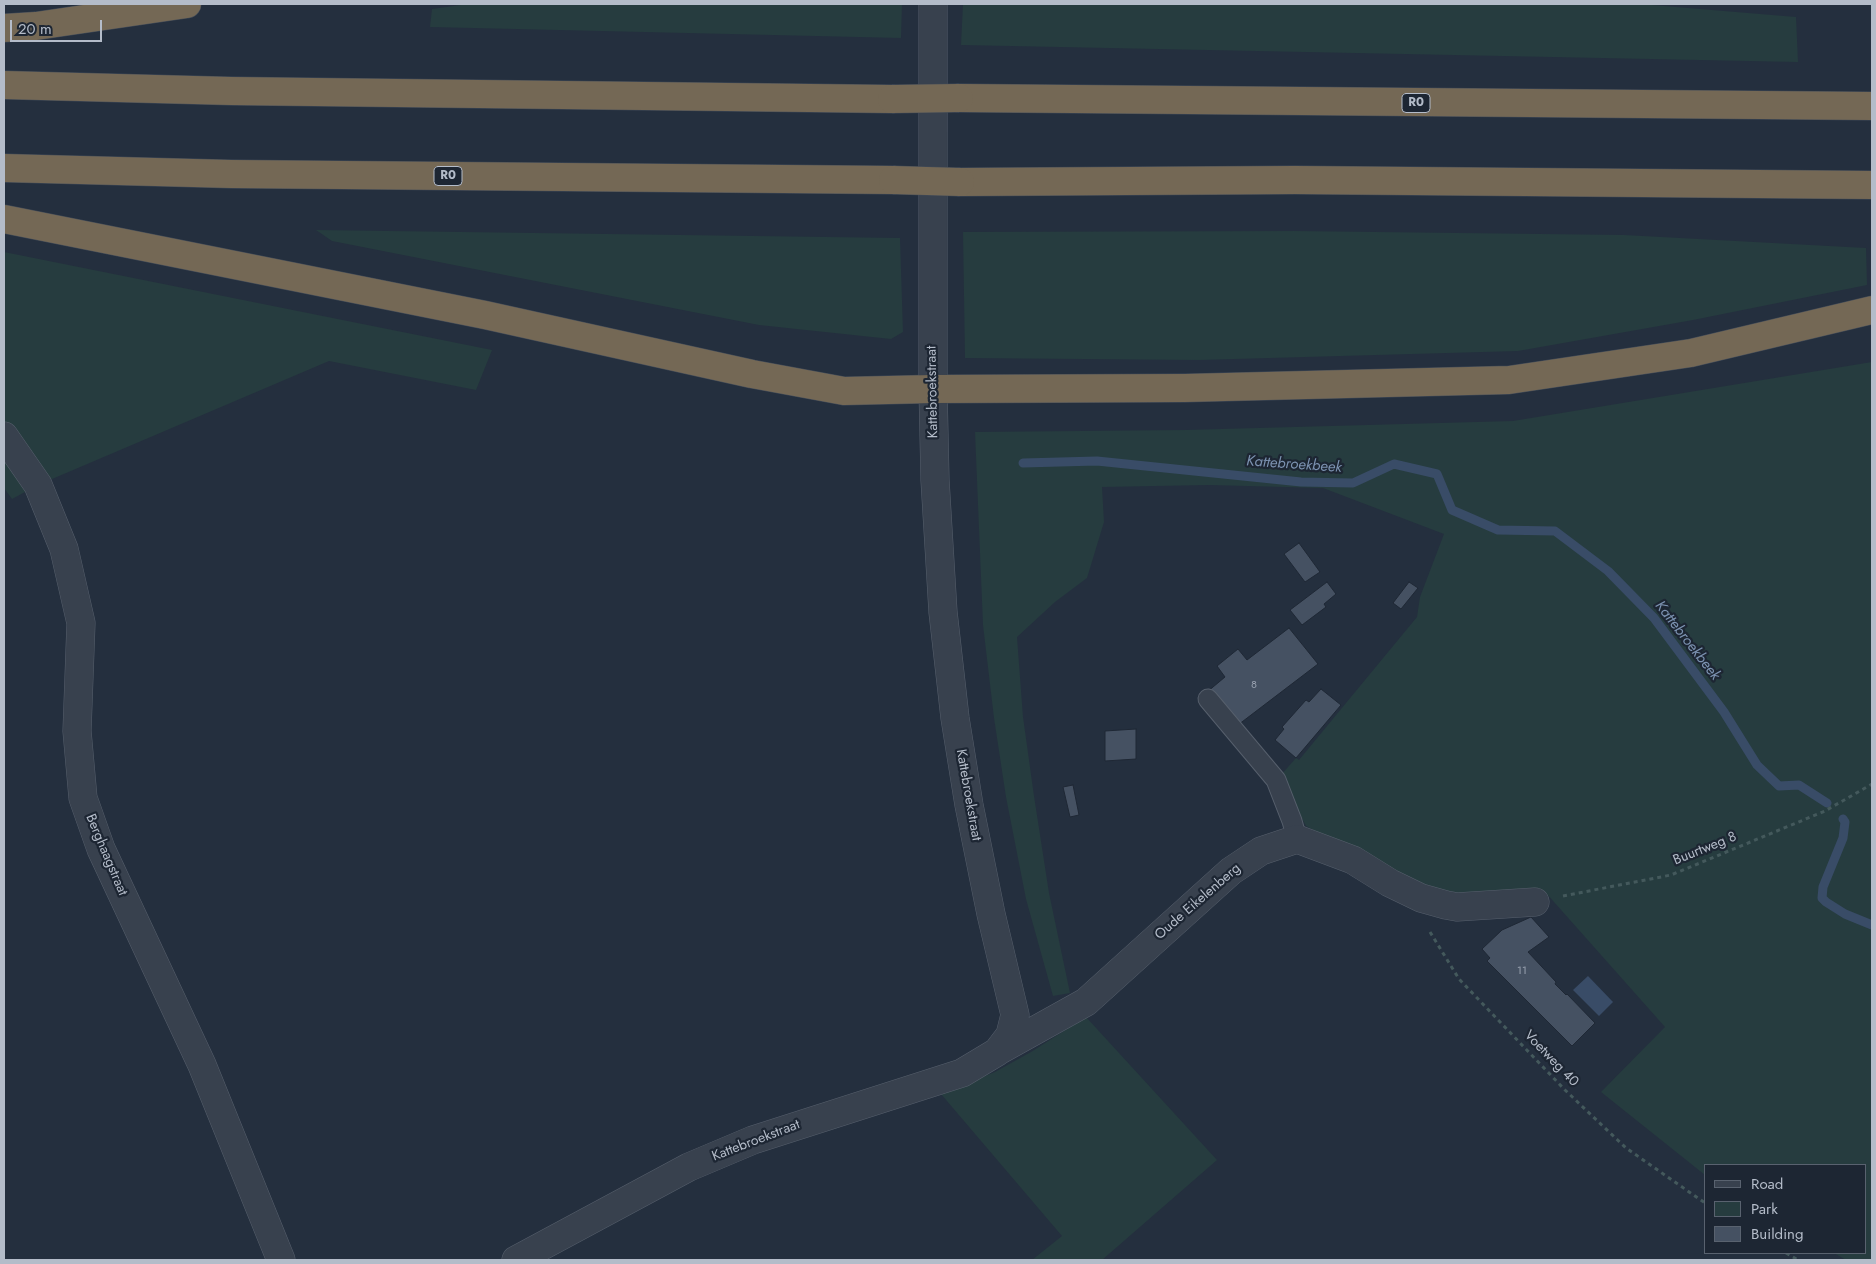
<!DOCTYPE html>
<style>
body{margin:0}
#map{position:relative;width:1876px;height:1264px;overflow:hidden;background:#242f3e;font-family:Jost,sans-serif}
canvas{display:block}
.frame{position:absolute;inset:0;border:5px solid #b4bcc9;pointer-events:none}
.legend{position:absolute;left:1704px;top:1164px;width:162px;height:90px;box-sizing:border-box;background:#1d2633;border:1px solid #59626f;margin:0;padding:6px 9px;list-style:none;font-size:15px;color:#b4bcc9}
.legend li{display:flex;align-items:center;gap:10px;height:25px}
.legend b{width:25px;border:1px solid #59626f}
.scale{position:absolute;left:10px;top:20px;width:92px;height:22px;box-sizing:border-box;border:2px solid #b4bcc9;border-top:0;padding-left:6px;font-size:15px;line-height:18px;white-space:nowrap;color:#b4bcc9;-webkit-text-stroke:4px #1d2633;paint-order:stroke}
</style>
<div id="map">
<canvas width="1876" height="1264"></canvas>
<div class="frame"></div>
<ul class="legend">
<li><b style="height:6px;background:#38414e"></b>Road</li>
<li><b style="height:14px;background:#263c3f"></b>Park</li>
<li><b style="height:14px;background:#455162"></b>Building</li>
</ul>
<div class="scale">20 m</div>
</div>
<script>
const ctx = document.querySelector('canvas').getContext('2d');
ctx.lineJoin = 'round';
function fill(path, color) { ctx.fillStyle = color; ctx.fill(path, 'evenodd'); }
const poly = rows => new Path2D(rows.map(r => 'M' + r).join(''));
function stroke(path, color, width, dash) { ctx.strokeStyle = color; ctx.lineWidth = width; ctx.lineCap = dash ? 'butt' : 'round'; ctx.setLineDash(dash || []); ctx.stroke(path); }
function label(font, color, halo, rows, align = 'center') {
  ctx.font = font + ' Jost,sans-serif'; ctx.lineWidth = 4.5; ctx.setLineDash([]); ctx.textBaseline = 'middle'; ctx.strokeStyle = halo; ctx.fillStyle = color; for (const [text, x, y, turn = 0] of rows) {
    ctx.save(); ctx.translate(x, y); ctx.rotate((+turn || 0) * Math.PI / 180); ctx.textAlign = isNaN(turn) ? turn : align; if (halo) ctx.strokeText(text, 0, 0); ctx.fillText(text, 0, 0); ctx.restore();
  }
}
fill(poly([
 [468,4,902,4,901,38,430,27,432,9],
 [963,4,1640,4,1796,17,1798,62,961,45],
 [316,230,900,238,903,332,891,339,759,325,332,241],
 [1294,231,1624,235,1866,248,1867,285,1693,320,1518,351,1199,360,965,358,963,232],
 [4,252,492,350,476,390,329,361,38,485,12,499,4,488],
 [1872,362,1872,1260,1846,1260,1834,1253,1865,1253,1865,1165,1705,1165,1705,1175,1601,1092,1665,1027,1546,893,1466,894,1419,887,1306,826,1280,776,1296,758,1299,760,1417,617,1420,597,1444,534,1323,488,1209,485,1102,487,1104,522,1087,578,1055,602,1017,637,1023,717,1034,796,1049,893,1070,993,1053,996,1026,899,1006,797,994,718,983,625,975,432,1185,430,1513,421],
 [1086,1017,1217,1160,1102,1260,1032,1260,1062,1236,941,1094,995,1072,1031,1052]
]), '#263c3f');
fill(poly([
 [1588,976,1613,1002,1599,1016,1573,990]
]), '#394c67');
stroke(poly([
 [1023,463,1097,461,1301,482,1353,483,1394,464,1437,474,1452,510,1498,530,1555,531,1608,571,1654,618,1724,712,1757,765,1779,786,1799,785,1827,803],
 [1843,819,1845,822,1843,838,1823,887,1822,898,1826,902,1845,914,1872,925]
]), '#394c67', 9);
const building = poly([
 [1299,543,1320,572,1305,582,1284,554,1299,543],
 [1327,582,1336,594,1324,604,1326,607,1302,625,1290,610,1327,582],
 [1409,582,1418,588,1401,609,1393,603,1409,582],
 [1289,628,1318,664,1234,728,1207,692,1225,677,1217,666,1238,649,1247,660,1289,628],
 [1321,689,1341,705,1296,758,1275,740,1284,729,1282,727,1306,700,1309,702,1321,689],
 [1136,729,1136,759,1105,761,1105,731,1136,729],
 [1073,785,1079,815,1070,817,1063,787,1073,785],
 [1531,917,1549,937,1528,952,1556,982,1555,984,1566,995,1567,994,1595,1023,1572,1046,1487,961,1490,958,1482,949,1502,930,1531,917]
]);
fill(building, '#455162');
stroke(building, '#1f2835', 1);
const lane = poly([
 [1208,699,1276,780,1292,821,1297,839]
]);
const street = poly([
 [4,436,38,485,64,549,81,623,77,731,83,798,101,849,202,1065,281,1260],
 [998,1051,1086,1002,1231,871,1261,851,1297,839,1353,860,1390,883,1421,898,1446,905,1457,907,1535,902],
 [516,1260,689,1167,753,1140,962,1073,997,1052,1010,1035,1015,1015,991,914,969,805,955,718,943,612,935,480,933,389,933,4]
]);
const highway = poly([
 [4,28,36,26,187,4],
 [4,85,231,91,892,99],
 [959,98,1872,106],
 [4,168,231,174,893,180],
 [960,182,1295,180,1872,185],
 [4,219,485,315,752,374,844,391,933,389,1185,388,1509,380,1691,353,1872,310]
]);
stroke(lane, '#565f6c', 21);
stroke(street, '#565f6c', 29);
stroke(highway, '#434c59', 29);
stroke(poly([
 [1563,896,1671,875,1825,811,1872,784],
 [1430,932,1459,979,1565,1090,1626,1148,1705,1203],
 [1786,1253,1798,1260]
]), '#44595c', 3, [4, 4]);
stroke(lane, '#38414e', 19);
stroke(street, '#38414e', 28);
stroke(highway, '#746855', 28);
const highwayBridge = poly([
 [892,99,959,98],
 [893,180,960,182]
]);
stroke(highwayBridge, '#434c59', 29, []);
stroke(highwayBridge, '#746855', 28);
label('11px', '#98a1af', null, [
 ["8",1254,685],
 ["11",1522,971]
]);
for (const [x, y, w] of [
 [1416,103,28],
 [448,176,28]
]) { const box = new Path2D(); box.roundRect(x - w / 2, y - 9.5, w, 19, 4); ctx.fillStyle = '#1d2633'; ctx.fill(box); stroke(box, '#b4bcc9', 1); }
label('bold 12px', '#b4bcc9', null, [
 ["R0",1416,103],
 ["R0",448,176]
]);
label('14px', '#b4bcc9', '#1d2633', [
 ["Kattebroekstraat",933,392,-91],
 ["Kattebroekstraat",968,795,80],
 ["Buurtweg 8",1705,849,-22],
 ["Berghaagstraat",106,855,67],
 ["Oude Eikelenberg",1198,902,-41],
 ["Voetweg 40",1551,1059,46],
 ["Kattebroekstraat",756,1141,-21]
]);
label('italic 15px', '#7c92b1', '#1d2633', [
 ["Kattebroekbeek",1294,465,4],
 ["Kattebroekbeek",1687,641,52]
]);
</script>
